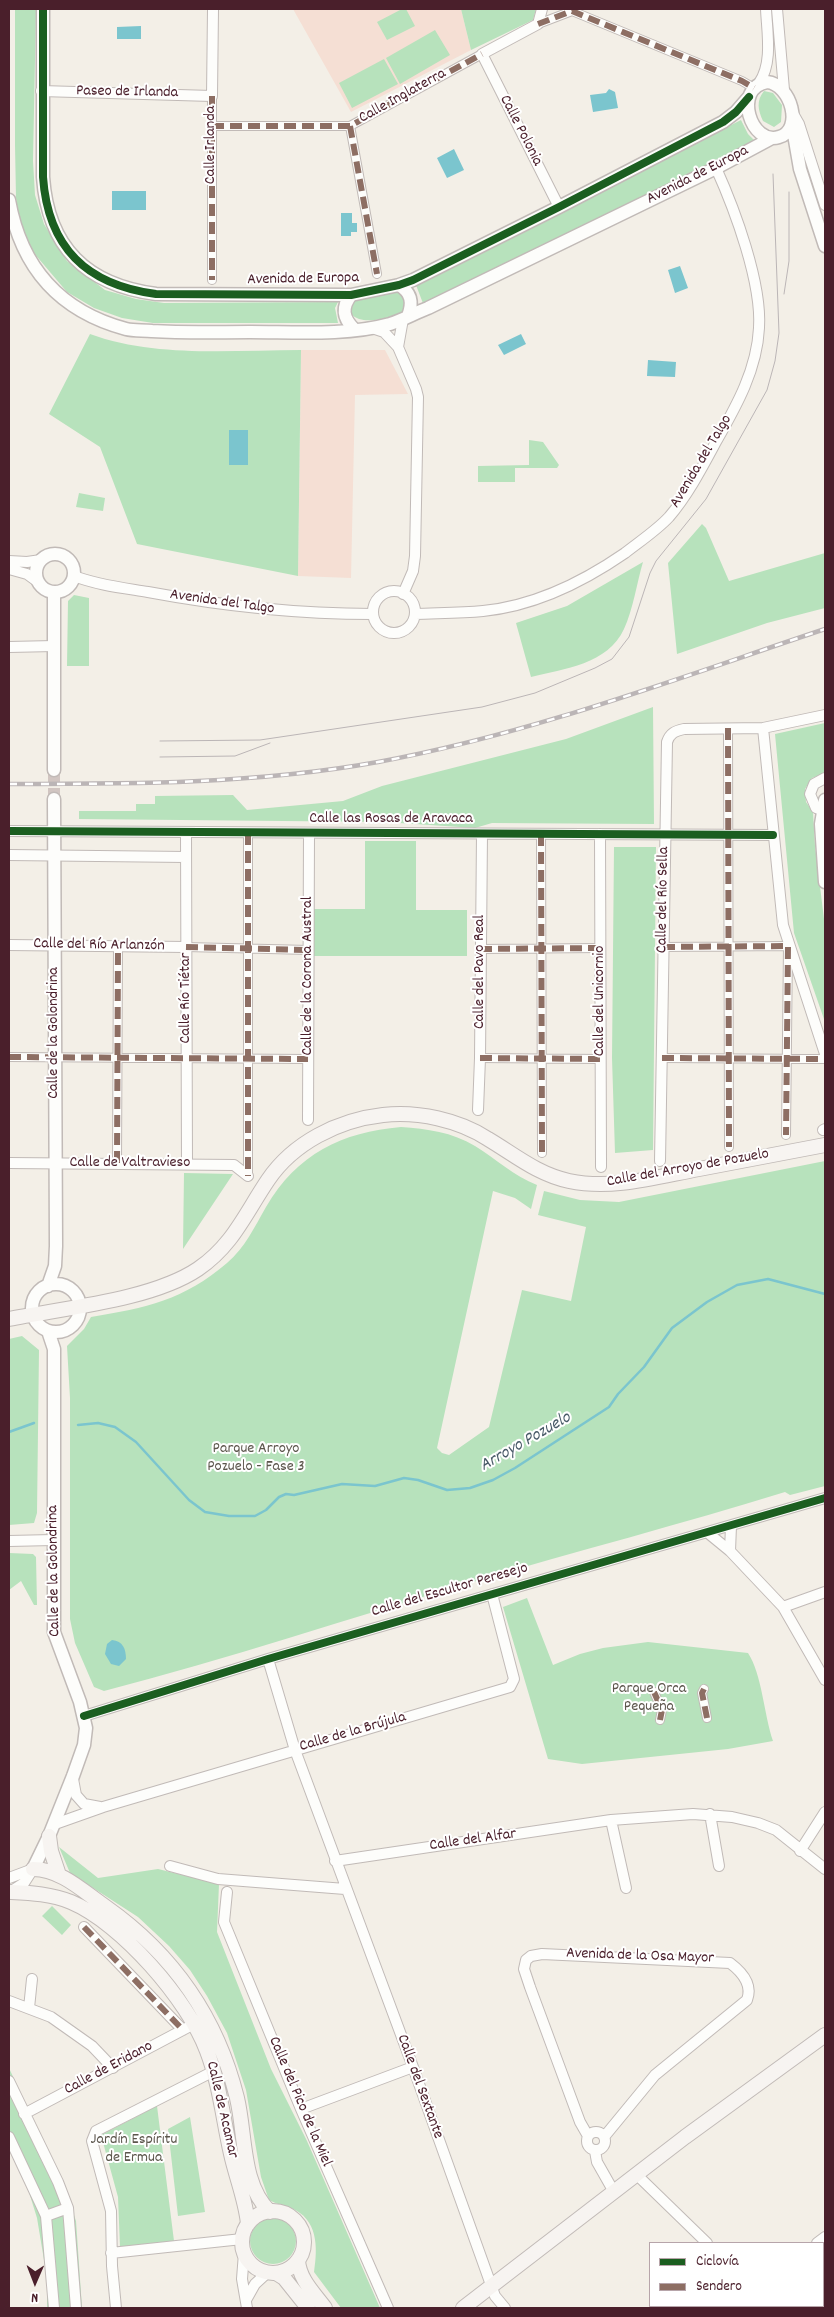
<!DOCTYPE html>
<html>
<head>
<meta charset="utf-8">
<style>
	body { margin:0 }
	#map { position:relative; width:834px; height:2317px; overflow:hidden; background:#f3efe7; font-family:Dekko,sans-serif }
	canvas { display:block }
	.frame { position:absolute; inset:0; border:10px solid #4a1f2b; pointer-events:none }
	.legend { position:absolute; left:649px; top:2242px; width:175px; height:65px; box-sizing:border-box; background:#fff; border:1px solid #b7a5aa; margin:0; padding:6px 9px; list-style:none; font-size:15px; color:#4a1f2b }
	.legend li { display:flex; align-items:center; gap:10px; height:25px }
	.legend b { width:25px; border:1px solid #b7a5aa }
	.north { position:absolute; left:10px; top:2257px; width:50px; height:50px; -webkit-text-stroke:4px #fff; paint-order:stroke; rotate:181deg; font-size:14px; font-weight:700; line-height:20px; text-align:center; color:#4a1f2b }
	.north::after { content:''; display:block; margin:auto; width:18px; height:22px; background:#4a1f2b; clip-path:polygon(50% 0,100% 100%,50% 72%,0 100%) }
</style>
</head>
<body>
<div id="map">
<canvas width="834" height="2317"></canvas>
<div class="frame"></div>
<ul class="legend">
<li><b style="height:6px;background:#1b5e20"></b>Ciclovía</li>
<li><b style="height:6px;background:#8d6e63"></b>Sendero</li>
</ul>
<div class="north">N</div>
</div>
<script>
const ctx = document.querySelector('canvas').getContext('2d');
ctx.lineJoin = 'round';
function paint(path, color) { ctx.fillStyle = color; ctx.fill(path, 'evenodd'); }
function trace(path, color, width, dash) { ctx.strokeStyle = color; ctx.lineWidth = width; ctx.lineCap = dash ? 'butt' : 'round'; ctx.setLineDash(dash || []); ctx.stroke(path); }
function label(font, color, halo, rows, align = 'center') {
  ctx.font = font + ' Dekko,sans-serif'; ctx.lineWidth = 4; ctx.setLineDash([]); ctx.textBaseline = 'middle'; ctx.strokeStyle = halo; ctx.fillStyle = color; for (const [text, x, y, turn = 0] of rows) {
    ctx.save(); ctx.translate(x, y); ctx.rotate((+turn || 0) * Math.PI / 180); ctx.textAlign = isNaN(turn) ? turn : align; if (halo) ctx.strokeText(text, 0, 0); ctx.fillText(text, 0, 0); ctx.restore();
  }
}
paint(new Path2D(`
	M293,9h168l10,41 -120,62z
	M301,350h84l23,44 -53,1 -4,183 -53,-2z`), '#f5dfd4');
paint(new Path2D(`
	M15,9h21l-3,152 2,34 9,29 23,37 38,29 31,9 28,4 174,-1 -3,6 3,15h-185l-31,-5 -28,-10 -27,-16 -34,-40 -14,-33 -3,-21 -1,-53z
	M402,9h4l9,17 -28,14 -10,-18z
	M461,9h75l-3,11 -62,30z
	M435,30l15,25 -50,29 -14,-26z
	M384,59l14,25 -46,24 -13,-25z
	M764,91l9,2 9,12 -1,17 -7,5 -11,-6c-5,-11 -7,-20 1,-30z
	M741,120l7,14 7,7 -331,165 -8,-21z
	M396,290l8,4 1,17 -5,3c-15,4 -37,12 -49,0l2,-12 4,-3z
	M90,334c66,24 142,16 211,16l-3,226 -161,-32 -37,-97 -51,-33z
	M529,440l14,2 16,23 -2,3h-42v14h-37v-16l51,-1z
	M79,493l26,5 -2,13 -27,-4z
	M702,524l4,4 23,53 96,-28v55l-58,15 -90,31 -9,-91z
	M643,562c-6,20 -10,48 -19,67 -16,35 -60,40 -93,48l-15,-54 51,-17z
	M74,595l15,3v68h-22l1,-65z
	M653,707l1,117 -162,-1 -17,5 -90,-6 -306,-3v-8h57v-7h19v-8l78,-1 14,15 96,-9 39,-15 184,-47z
	M825,723v50l-13,5 -7,11 1,13 7,10 2,34 10,81v95l-31,-89 -19,-199z
	M365,841h51v69h51v46h-156v-47h54z
	M614,847h42l-3,303 -38,3 -3,-95z
	M401,1127c26,2 51,5 74,19 21,13 39,30 62,39l-6,24 -16,-11 -22,-7 -56,257 5,5 7,2 40,-28 33,-137 49,11 15,-74 -48,-12 6,-24 36,9 39,2 206,-41v325l-35,9 -5,-3c-103,32 -208,59 -312,90 -123,36 -245,77 -369,109l-10,-4 -19,-44 -5,-24v-221l-3,-52 17,-17 7,-12c55,-9 93,-17 136,-54 18,-15 28,-37 39,-56 31,-53 76,-75 135,-80z
	M184,1173l49,1 -50,75z
	M22,1336l17,14 -2,163 -3,10 -25,2v-186z
	M9,1553l24,1 3,3 1,48h-3l-13,-24 -12,9z
	M527,1598l26,67 27,-11 23,-6 45,-6 100,11c14,21 16,62 25,88l-45,8 -146,15 -34,-5 -45,-152z
	M59,1847l39,31 60,-9 61,15 -2,48 54,137 36,72 73,167h-39l-27,-36c4,-25 4,-53 -23,-64 -8,-3 -15,-4 -22,-8l-8,-23 -15,-87 -19,-57 -20,-37 -17,-26 -21,-24 -31,-29 -68,-44z
	M52,1906l19,19 -9,10 -20,-19z
	M9,2068l55,118 12,35 6,87h-35v-30l-10,-60 -9,-29 -19,-40z
	M157,2106l17,135 -54,6 -2,-50 -17,-62z
	M190,2117l15,95 -27,4 -10,-87z
	M250 2241a23 23 0 1 1 46 0a23 23 0 1 1-46 0Z`), '#b7e2bc');
paint(new Path2D(`
	M141,26v13h-24v-12z
	M609,89l6,3 3,16 -25,4 -3,-17 16,-2z
	M454,149l10,21 -17,8 -10,-20z
	M112,191h34v19h-34z
	M341,213h11v10h5v9h-6v4h-10z
	M680,266l8,22 -13,5 -7,-23z
	M521,334l5,10 -22,11 -6,-10z
	M648,360l28,2 -1,15 -28,-1z
	M229,430h19v35h-19z
	M112,1640c11,1 14,9 14,19l-7,7 -8,-2 -6,-10 2,-10z`), '#7bc5ce');
trace(new Path2D(`
	M78,1425l20,-2 17,4 21,15 53,58 16,12 24,4h26l11,-6 13,-13 7,-3 8,1 48,-11 33,2 29,-8 14,2 29,10 23,-2 23,-8 22,-12 94,-61 9,-13 26,-27 28,-39 35,-26 30,-17 31,-6 57,15
	M9,1432l25,-9`), '#7bc5ce', 2.5);
trace(new Path2D(`
	M54,770v29`), '#d1c5c1', 12, [12, 6]);
const pedestrian = new Path2D(`
	M538,24l34,-13 170,70 12,7
	M212,96v184
	M212,126h138l132,-72
	M350,126l27,148
	M728,728l1,419
	M248,833v343
	M541,834l1,319
	M186,947l123,3
	M663,947l125,-1 -2,189
	M480,949l121,-1
	M9,1057l299,2
	M480,1058l121,1
	M662,1058l163,1
	M117,1163l1,-217
	M704,1689l-2,4 5,25
	M654,1692l8,18 -2,10`);
const minor = new Path2D(`
	M542,9l-4,15 -56,30 77,153
	M777,9l7,81
	M759,83c14,-20 8,-51 7,-74
	M41,91l171,5 1,-87
	M791,110l8,14 26,81
	M372,328l12,4 14,15 18,42 2,8 -3,159 -2,15 -10,23
	M398,347l5,-28
	M9,561l18,1 14,-2
	M9,569l18,5 11,8
	M74,576c23,9 50,12 74,16 75,14 149,22 225,22
	M373 612a21 21 0 1 1 42 0a21 21 0 1 1-42 0Z
	M415,614c22,-1 45,-1 68,-3 51,-5 100,-29 142,-58 14,-11 32,-23 44,-36 19,-22 34,-51 48,-77 20,-35 40,-71 42,-112 3,-45 -24,-118 -43,-160
	M9,647l45,-1
	M763,728l20,197 42,129
	M825,778l-11,6 -4,10 6,14 9,3
	M9,831l764,4
	M186,833l1,331
	M600,834l1,333
	M9,855l177,2
	M9,945l177,2
	M478,1110l2,-52 2,-224
	M308,1120l1,-287
	M823,1130l2,-1
	M660,1161l7,-419c3,-9 8,-11 17,-13l79,-1 62,-13
	M9,1163l225,2 14,11
	M708,1533l22,18 53,56 42,73
	M9,1541l44,-1
	M730,1551l1,-25
	M783,1607l42,-15
	M268,1659l27,91 118,317 82,229 10,12
	M84,1716l184,-57 557,-161
	M73,1779l3,16 8,9 16,3
	M710,1814l9,52
	M611,1820l15,68
	M55,1824l48,-17 407,-120 4,-8 -22,-85
	M800,1851l25,-39
	M335,1861l276,-41 82,-6 39,3 26,6 18,7 49,39
	M170,1866l48,13 127,10
	M9,1878l24,-9
	M10,1892l14,-9 9,-14
	M227,1892l-3,30 77,187 87,199
	M84,1927l99,103
	M9,2001l42,16 41,29 21,22
	M29,2008l3,-29
	M9,2081l49,101 10,26 8,100
	M301,2109l112,-42
	M24,2114l170,-90
	M587 2141a9 9 0 1 1 18 0a9 9 0 1 1-18 0Z
	M588,2136l-8,-14 -50,-135 -6,-18 2,-9 5,-4 11,-2 188,9c12,9 23,21 17,37l-92,75 -51,62
	M9,2137l37,79 8,92
	M595,2151l2,11 17,30
	M637,2175l70,68
	M46,2216l22,-8
	M817,2243l8,-6
	M111,2253l131,-14
	M244,2253l-2,26 5,29
	M246,2300l9,-16 13,-12
	M771,2306l3,2
	M116,2308l-4,-42 -1,-55 -19,-70 4,-10 118,-60
	M734,2308l3,-2`);
const tertiary = new Path2D(`
	M43,9v168c5,71 44,108 113,117l195,1 48,-10 14,-5 146,-73 164,-85 13,-10 13,-15
	M767,82c24,2 37,48 12,55 -28,9 -47,-49 -12,-55z
	M792,123l8,46 25,77
	M9,200c12,67 50,111 117,129 8,2 17,1 26,2 33,2 65,1 98,1 45,0 96,4 140,-8 13,-4 25,-11 38,-16l288,-140 56,-30
	M399,285c13,8 14,18 9,31
	M351,295c-10,13 -8,23 3,34
	M36 573a19 19 0 1 1 38 0a19 19 0 1 1-38 0Z
	M54,592v178
	M825,800l-4,24 4,58
	M32 1308a24 24 0 1 1 48 0a24 24 0 1 1-48 0Z
	M48,1286l7,-20 1,-20 -2,-447
	M33,1869l16,-33 24,-60 11,-31 2,-17 -6,-26 -26,-70v-283l-6,-18`);
const secondary = new Path2D(`
	M9,1319c55,-11 143,-19 189,-50 35,-24 47,-55 70,-89 25,-37 70,-60 115,-65 35,-4 76,5 105,24 27,16 49,35 81,42 44,9 87,-4 130,-12 42,-8 84,-16 126,-24
	M49,1836l2,15 8,24
	M33,1869c28,0 51,23 73,38 68,48 111,110 131,191 9,38 4,86 33,114
	M11,1892c21,1 40,2 60,10 50,21 117,98 136,149 13,34 16,68 24,103 5,23 15,47 17,70
	M242 2242a31 31 0 1 1 62 0a31 31 0 1 1-62 0Z
	M298,2260c1,19 16,33 27,48
	M276,2273l8,5 24,30
	M463,2308l222,-171 140,-102`);
trace(pedestrian, '#c1bab7', 10);
trace(minor, '#c1bab7', 12);
trace(tertiary, '#c1bab7', 15);
trace(secondary, '#c1bab7', 16);
trace(pedestrian, '#fdfdfb', 8);
trace(minor, '#fdfdfb', 10);
trace(tertiary, '#fdfdfb', 12);
trace(secondary, '#f7f4f1', 14);
trace(new Path2D(`
	M784,294l5,-33v-69
	M160,741l100,-1 222,-33 53,-14 60,-25 17,-9 17,-22 21,-64 6,-12 50,-62 61,-109 8,-29 4,-28 -6,-159
	M160,757l75,-1 35,-13`), '#bbb5b6', 1);
const rail = new Path2D(`
	M9,784c123,0 247,0 369,-22 153,-28 300,-84 447,-133`);
trace(rail, '#bbb5b6', 4.5);
trace(rail, '#fff', 2.5, [8]);
trace(new Path2D(`
	M538,24l34,-13 170,70 12,7
	M212,96v184
	M212,126h138l132,-72
	M350,126l27,148
	M728,728l1,419
	M248,833v343
	M541,834l1,319
	M186,947l123,3
	M663,947l125,-1 -2,189
	M480,949l121,-1
	M9,1057l299,2
	M480,1058l121,1
	M662,1058l163,1
	M117,1163l1,-217
	M704,1689l-2,4 5,25
	M654,1692l8,18 -2,10
	M84,1927l99,103`), '#8d6e63', 6, [12, 6]);
trace(new Path2D(`
	M43,9v168c5,71 44,108 113,117l195,1 48,-10 14,-5 146,-73 164,-85 13,-10 13,-15
	M9,831l764,4
	M84,1716l184,-57 557,-161`), '#1b5e20', 8);
label('16px', '#4a1f2b', '#fff', [
	["Paseo de Irlanda",127,93,1],
	["Calle Inglaterra",403,97,-29],
	["Calle Polonia",520,131,63],
	["Calle Irlanda",212,145,-90],
	["Avenida de Europa",698,176,-27],
	["Avenida de Europa",303,280,-1],
	["Avenida del Talgo",702,462,-59],
	["Avenida del Talgo",222,603,8],
	["Calle las Rosas de Aravaca",391,820],
	["Calle del Río Sella",664,900,-89],
	["Calle del Río Arlanzón",99,946,1],
	["Calle del Pavo Real",481,972,-90],
	["Calle de la Corona Austral",309,976,-90],
	["Calle Río Tiétar",187,998,-90],
	["Calle del Unicornio",601,1001,-90],
	["Calle de la Golondrina",55,1033,-90],
	["Calle de Valtravieso",130,1164],
	["Calle del Arroyo de Pozuelo",688,1169,-10],
	["Calle de la Golondrina",55,1571,-91],
	["Calle del Escultor Peresejo",450,1591,-16],
	["Calle de la Brújula",353,1733,-16],
	["Calle del Alfar",473,1841,-8],
	["Avenida de la Osa Mayor",640,1957,2],
	["Calle de Eridano",109,2069,-28],
	["Calle del Sextante",419,2087,70],
	["Calle del Pico de la Miel",299,2102,67],
	["Calle de Acamar",221,2110,77]
]);
label('16px', '#5c564c', '#fff', [
	["Parque Arroyo",256,1450],
	["Pozuelo - Fase 3",256,1468],
	["Parque Orca",649,1690],
	["Pequeña",649,1708],
	["Jardín Espíritu",134,2141],
	["de Ermua",134,2159]
]);
label('italic 18px', '#495a68', '#fff', [
	["Arroyo Pozuelo",526,1443,-30]
]);
</script>
</body>
</html>
